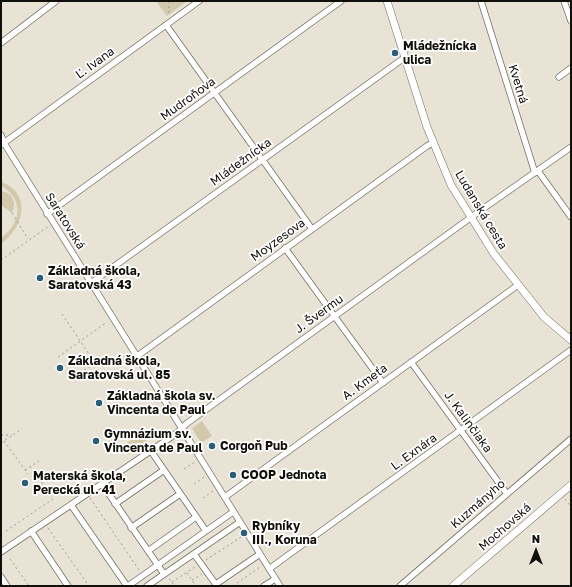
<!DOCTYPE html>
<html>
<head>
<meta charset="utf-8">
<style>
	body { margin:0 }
	#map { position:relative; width:572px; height:587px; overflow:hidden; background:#e8e3d5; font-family:"Golos Text",sans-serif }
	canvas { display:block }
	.frame { position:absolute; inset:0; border:2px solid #110f0a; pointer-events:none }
	.north { position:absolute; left:516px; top:531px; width:40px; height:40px; -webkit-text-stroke:3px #fff; paint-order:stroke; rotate:0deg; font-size:11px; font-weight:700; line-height:16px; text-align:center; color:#110f0a }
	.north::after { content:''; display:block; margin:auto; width:14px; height:18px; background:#110f0a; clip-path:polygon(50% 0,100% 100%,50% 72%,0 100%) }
</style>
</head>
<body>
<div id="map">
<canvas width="572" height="587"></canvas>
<div class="frame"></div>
<div class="north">N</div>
</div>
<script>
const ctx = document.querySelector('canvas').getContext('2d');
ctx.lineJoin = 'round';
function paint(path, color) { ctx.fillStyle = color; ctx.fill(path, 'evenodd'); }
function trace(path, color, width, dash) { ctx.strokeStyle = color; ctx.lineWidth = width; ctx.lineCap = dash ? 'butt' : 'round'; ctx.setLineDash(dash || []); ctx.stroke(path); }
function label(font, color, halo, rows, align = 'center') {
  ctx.font = font + ' "Golos Text",sans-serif'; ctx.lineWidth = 3.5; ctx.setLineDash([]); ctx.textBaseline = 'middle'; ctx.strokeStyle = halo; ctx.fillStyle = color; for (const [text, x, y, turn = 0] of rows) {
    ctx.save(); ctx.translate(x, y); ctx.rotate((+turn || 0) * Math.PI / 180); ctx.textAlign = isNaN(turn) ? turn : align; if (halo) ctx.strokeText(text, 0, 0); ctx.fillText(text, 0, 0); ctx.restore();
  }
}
paint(new Path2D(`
	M156,1h31l-20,15z
	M1,182c32,11 22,47 0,62v-6c20,-14 24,-39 0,-52z
	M1,191c12,2 16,11 11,22l-11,-8z
	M202,421l10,15 -11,7 -9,-15z
	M141,433l6,9 -18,12 -6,-8z`), '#d2c8ac');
const minor = new Path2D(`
	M481,1l54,172
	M564,1l7,20
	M166,25l146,204
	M1,43l55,-42
	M559,77l12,-9
	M1,135l3,8 276,443
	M1,145l198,-144
	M538,171l33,46
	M47,214l294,-213
	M285,248l98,135
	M91,283l313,-225
	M136,357l291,-211 6,-3
	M411,362l96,132
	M151,451l55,80
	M102,484l62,90
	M225,497l293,-212
	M115,504l49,-34
	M71,505l56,81
	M131,528l49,-34
	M31,531l37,55
	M148,551l48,-34
	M1,552l176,-119 9,-9 291,-211 94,-66
	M194,554l23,32
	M269,569l302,-219
	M1,577l6,9
	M216,584l44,-30
	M128,586l105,-74
	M147,586l93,-64
	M264,586l11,-7
	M400,586l171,-147`);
const tertiary = new Path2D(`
	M387,1l40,126 24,58 43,69 50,63 27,23
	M453,586l118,-101`);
trace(minor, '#736e62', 7);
trace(tertiary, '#736e62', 8);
trace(new Path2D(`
	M169,1v13
	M12,213l16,26
	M1,260l48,-34
	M62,314l33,49 -24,16
	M58,357l49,-35
	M1,435h11
	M4,441l24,33
	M1,443l18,-12
	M184,469l11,-7
	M25,470l14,-9
	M194,484l10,-7
	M90,498l49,72
	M203,498l10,-7
	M565,499l6,8
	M48,528l41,58
	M6,531l47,-32 -22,-32
	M10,559l19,27
	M206,560l35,-23
	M187,573l9,13
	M169,579l6,7
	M192,580l10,-6
	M172,582l23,-15
	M233,586l27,-19`), '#9e9a8f', 1, [2, 3]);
trace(minor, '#fff', 5.5);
trace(tertiary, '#fff', 7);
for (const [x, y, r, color] of [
	[395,53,4,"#2a5d7a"],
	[40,278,4,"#2a5d7a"],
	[60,368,4,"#2a5d7a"],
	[99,403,4,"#2a5d7a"],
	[96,441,4,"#2a5d7a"],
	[212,446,4,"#2a5d7a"],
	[233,475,4,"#2a5d7a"],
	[25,483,4,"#2a5d7a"],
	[244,533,4,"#2a5d7a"]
]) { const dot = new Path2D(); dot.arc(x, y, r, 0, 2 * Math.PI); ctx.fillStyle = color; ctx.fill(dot); trace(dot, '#fff', 1.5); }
label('bold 12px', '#110f0a', '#fff', [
	["Mládežnícka",403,46],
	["ulica",403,60],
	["Základná škola,",48,271],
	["Saratovská 43",48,285],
	["Základná škola,",68,361],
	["Saratovská ul. 85",68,375],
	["Základná škola sv.",107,396],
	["Vincenta de Paul",107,410],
	["Gymnázium sv.",104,434],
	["Vincenta de Paul",104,448],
	["Corgoň Pub",220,446],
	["COOP Jednota",241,475],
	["Materská škola,",33,476],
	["Perecká ul. 41",33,490],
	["Rybníky",252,526],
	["III., Koruna",252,540]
], 'left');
label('12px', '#110f0a', '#fff', [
	["Ľ. Ivana",95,63,-36],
	["Kvetná",518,84,73],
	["Mudroňova",188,99,-36],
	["Mládežnícka",241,162,-36],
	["Ludanská cesta",481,210,59],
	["Saratovská",65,221,58],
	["Moyzesova",278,240,-36],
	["J. Švermu",319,314,-36],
	["A. Kmeťa",365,382,-36],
	["J. Kalinčiaka",468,422,54],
	["L. Exnára",414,452,-36],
	["Kuzmányho",478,504,-41],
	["Mochovská",505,527,-41]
]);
</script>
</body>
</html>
